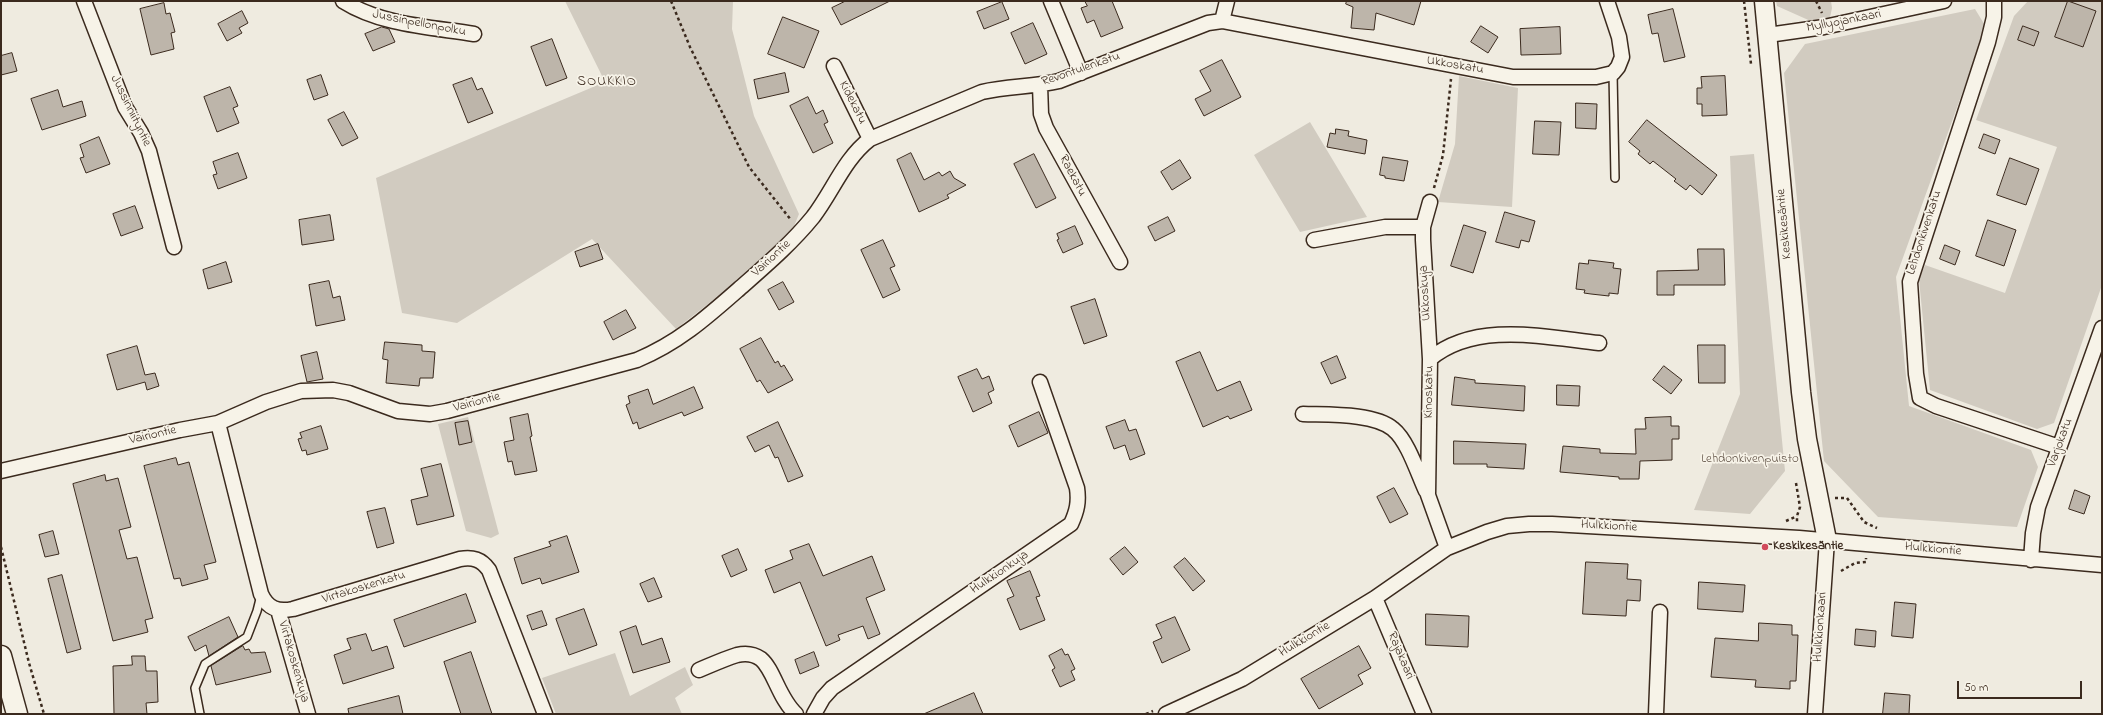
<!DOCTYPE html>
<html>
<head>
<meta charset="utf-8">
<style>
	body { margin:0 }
	#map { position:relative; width:2103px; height:715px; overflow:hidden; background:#efebe0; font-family:"Indie Flower",sans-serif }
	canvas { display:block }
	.frame { position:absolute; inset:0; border:2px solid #3b2a1e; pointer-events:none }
	.scale { position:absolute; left:1957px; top:681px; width:125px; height:18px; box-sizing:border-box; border:2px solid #3b2a1e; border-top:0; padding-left:5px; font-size:12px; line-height:14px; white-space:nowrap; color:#3b2a1e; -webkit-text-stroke:3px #f7f3e8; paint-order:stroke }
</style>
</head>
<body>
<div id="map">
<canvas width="2103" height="715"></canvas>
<div class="frame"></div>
<div class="scale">50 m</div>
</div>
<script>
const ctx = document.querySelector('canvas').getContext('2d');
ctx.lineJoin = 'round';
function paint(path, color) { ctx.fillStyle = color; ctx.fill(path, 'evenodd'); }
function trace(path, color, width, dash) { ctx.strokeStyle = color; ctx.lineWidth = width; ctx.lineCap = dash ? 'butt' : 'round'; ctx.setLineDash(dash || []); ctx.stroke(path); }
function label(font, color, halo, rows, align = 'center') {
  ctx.font = font + ' "Indie Flower",sans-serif'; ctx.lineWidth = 3.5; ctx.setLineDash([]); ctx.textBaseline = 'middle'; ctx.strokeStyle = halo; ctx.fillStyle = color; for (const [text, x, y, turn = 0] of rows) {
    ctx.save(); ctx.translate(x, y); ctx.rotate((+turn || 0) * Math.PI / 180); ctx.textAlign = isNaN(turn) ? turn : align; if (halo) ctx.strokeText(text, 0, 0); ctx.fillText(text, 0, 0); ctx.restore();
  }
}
paint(new Path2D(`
	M565,1h168l-1,28 22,87 45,98 -7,17 -34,34 -82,64 -84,-90 -135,84 -55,-10 -26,-135 229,-96z
	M1776,1h55l1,7 -4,19h-4l-47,-21z
	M2028,1h74v284l-48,138 -17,6 -107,-39 -11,-110 6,-15 80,28 52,-146 -81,-27 38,-104z
	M1975,9l11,18 -90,250 13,129 122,44 7,17 -21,60 -139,-10 -54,-56 -40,-388 21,-29z
	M1459,76l59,12 -6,119 -74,-5 17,-58z
	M1310,122l57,95 -67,15 -46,-77z
	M1754,154l31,317 -35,43 -56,-4 46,-116 -10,-238z
	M468,417l31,117 -8,4 -25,-7 -28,-107z
	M615,653l15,43 55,-29 8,18 -18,13 7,16h-126l-14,-36z`), '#d1cbc0');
const building = new Path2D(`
	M846,1h44l-49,24 -9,-17z
	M1085,1h27l11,27 -22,9 -7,-17 -7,3 -6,-15 6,-2z
	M1347,1h74l-7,24 -38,-12 -2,17 -23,-2 2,-21 -7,-3z
	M2068,1l28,10 -13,36 -28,-10z
	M1002,2l7,17 -25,10 -7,-17z
	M164,3l2,11 4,-1 5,19 -4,1 3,16 -23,6 -11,-46z
	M1673,9l12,48 -21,5 -6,-29 -6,1 -4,-19z
	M242,11l6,12 -9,5 3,5 -15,8 -9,-17z
	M783,17l36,14 -15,37 -36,-14z
	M1033,23l14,31 -22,10 -14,-31z
	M1481,26l17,11 -10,16 -17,-11z
	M2023,26l16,6 -5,14 -16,-6z
	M382,27l7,2 6,13 -22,9 -8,-17z
	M1560,27l1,27 -40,1 -1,-26z
	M552,39l15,39 -21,8 -15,-39z
	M12,53l5,18 -16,4v-19z
	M1222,60l19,37 -37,19 -9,-17 16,-8 -11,-20z
	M785,73l4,19 -31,7 -4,-19z
	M321,75l7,20 -14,5 -7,-20z
	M1725,76l2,39 -25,1v-12h-5v-16h5l-1,-11z
	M472,78l5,12 5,-2 11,25 -25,10 -15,-38z
	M230,87l8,19 -5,2 6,15 -22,9 -13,-35z
	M58,90l5,17 19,-6 4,15 -44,14 -11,-31z
	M808,97l8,17 7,-4 5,12 -4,2 9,19 -20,10 -23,-47z
	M1576,103l21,1 -1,25 -20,-1z
	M344,112l14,26 -16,8 -14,-26z
	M1647,120l70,55 -15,20 -12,-10 -4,5 -12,-9 2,-2 -23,-18 -3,3 -12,-10 2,-3 -11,-9z
	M1535,121l26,1 -2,33 -26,-1z
	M1336,129l13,2 -1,5 19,4 -2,14 -38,-7 3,-14 5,1z
	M1984,134l16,6 -5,14 -16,-6z
	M99,137l11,27 -24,9 -6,-15 4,-1 -4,-12z
	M238,153l9,25 -29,11 -5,-14 4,-1 -4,-12z
	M911,153l13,27 15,-8 3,4 8,-5 4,7 12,7 -19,10 2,3 -30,14 -22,-52z
	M1034,154l22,44 -20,10 -22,-44z
	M1383,157l25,4 -4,20 -19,-3v-2l-5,-1z
	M2010,158l29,11 -13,36 -29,-10z
	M1180,160l11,18 -19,12 -11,-18z
	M135,206l8,22 -22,8 -8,-22z
	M1505,212l30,9 -6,21 -8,-2 -2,8 -23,-6z
	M330,215l4,25 -32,5 -3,-25z
	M1168,217l7,14 -20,10 -7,-14z
	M1988,220l28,10 -12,36 -28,-10z
	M1464,225l22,7 -13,41 -22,-7z
	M1075,226l8,18 -20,9 -6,-13 2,-1 -2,-5z
	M883,240l12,26 -5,2 10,22 -17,8 -22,-48z
	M598,244l5,15 -23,8 -5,-15z
	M1945,245l15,6 -5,14 -15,-6z
	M1698,249h26l1,36h-51v10h-17v-24l41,-1z
	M1589,260l25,3 -1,5 8,1 -3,25 -9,-1v3l-18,-2 -7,-1 1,-3 -9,-1 3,-26 9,1z
	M226,262l6,20 -24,7 -5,-19z
	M329,281l4,17 7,-2 5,24 -29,6 -7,-41z
	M783,282l11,20 -15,8 -11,-20z
	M1095,299l12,37 -23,8 -13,-37z
	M626,310l10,18 -23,12 -9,-18z
	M761,338l14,25 3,-2 3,6 3,-2 9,15 -25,13 -8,-13 -3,2 -17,-33z
	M385,342l37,3v6l13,1 -2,26h-13l-1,8 -33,-3 2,-23 -5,-1z
	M1698,345h27v38h-26z
	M137,346l8,29 10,-2 4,13 -12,4 -2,-8 -28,8 -10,-35z
	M317,352l6,27 -16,3 -6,-26z
	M1200,352l17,39 23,-10 12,29 -22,9 -2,-3 -25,11 -27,-65z
	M1337,356l9,22 -15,6 -10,-21z
	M1664,366l18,14 -11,14 -18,-14z
	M977,369l5,10 7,-3 5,14 -6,3 4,10 -19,9 -15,-35z
	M1455,377l20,3v3l50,3 -1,25 -72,-6z
	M1557,385l23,1 -1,20 -22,-1z
	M694,387l9,21 -19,8 -2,-4 -43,17 -2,-7 -4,2 -7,-19 4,-2 -2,-7 20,-7 5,15z
	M1039,412l9,21 -30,14 -9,-21z
	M528,414l4,22 -2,1 7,34 -22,4 -3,-14 -4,1 -4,-20 10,-2 -4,-22z
	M1671,417v9h8v13h-7v21l-32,1 -1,18h-20v-2l-59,-5 3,-26 37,3v4l36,1 -1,-25h11l-1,-11z
	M1125,420l4,11 7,-2 9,25 -15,6 -5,-15 -11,4 -8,-22z
	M468,421l4,21 -13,3 -4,-22z
	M778,422l25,54 -15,6 -10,-25 -3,1 -6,-13 -14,7 -8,-15z
	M321,426l7,23 -21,6 -1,-5 -4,1 -4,-12 4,-1 -2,-5z
	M1454,441l72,3 -2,25 -37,-2v-3h-33z
	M176,458l2,7 11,-3 27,100 -12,3 4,14 -26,7 -2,-8 -6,1 -30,-113z
	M441,464l13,52 -37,9 -6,-25 17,-4 -7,-27z
	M105,475l1,6 12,-3 13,49 -12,3 8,29 10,-2 16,61 -8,2 3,12 -35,9 -40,-157z
	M1394,488l14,26 -18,9 -13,-26z
	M2075,490l15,6 -6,18 -15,-5z
	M385,508l9,35 -17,5 -10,-36z
	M53,531l6,23 -14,3 -6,-22z
	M567,536l12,36 -37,12 -2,-6 -18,6 -8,-26 37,-12 -2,-4z
	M809,544l14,32 49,-20 13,34 -19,8 14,36 -12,5 -5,-13 -25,9 2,5 -14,6 -26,-64 -26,11 -9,-23 28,-11 -3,-8z
	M1125,547l13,15 -15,13 -13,-16z
	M738,549l9,21 -16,7 -9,-21z
	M1185,558l20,23 -12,10 -19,-24z
	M1586,562l42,2 -1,15 14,1 -1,21 -13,-1 -1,16 -43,-2z
	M1030,571l10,25 -4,1 9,23 -25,10 -13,-31 7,-3 -7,-15z
	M62,575l19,74 -14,4 -19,-74z
	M654,578l8,19 -14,5 -8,-18z
	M1699,582l46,3 -2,27 -45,-3z
	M466,594l10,28 -72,25 -10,-27z
	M1895,602l21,2 -3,34 -21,-2z
	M584,609l13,36 -28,10 -13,-36z
	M542,611l5,14 -15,5 -5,-14z
	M1426,614l43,2 -1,31 -42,-2z
	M229,617l9,20 -29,19 -3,-11 -11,6 -7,-14z
	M1175,617l15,33 -28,13 -9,-21 9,-4 -6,-13z
	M1759,623l33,2v10h6l-2,46h-6v8l-35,-2 1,-7 -45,-3 4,-39 43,3z
	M636,626l6,19 20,-7 8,24 -37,11 -13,-41z
	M1856,629l20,2 -1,16 -20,-2z
	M366,634l6,17 15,-5 7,22 -51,16 -9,-29 17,-6 -4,-10z
	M243,646l2,4 4,-1 2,4 14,-1 6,20 -55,13 -5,-19z
	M1359,646l12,22 -13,7 5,9 -44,25 -18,-30z
	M1062,649l3,6 3,-1 7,15 -4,2 4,9 -15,7 -8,-17 3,-2 -6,-12z
	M471,652l21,62h-31l-17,-52z
	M814,652l5,14 -19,8 -5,-14z
	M132,656h13l1,15h11l1,31 -12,1 1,11h-33l-1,-48 19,-1z
	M974,693l9,21h-59z
	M1885,693l25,2 -1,19h-26z
	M399,696l4,18h-54l-1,-5z`);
paint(building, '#bdb5aa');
trace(building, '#3b2a1e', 1);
const service = new Path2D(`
	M1613,73l2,105
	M200,714l-5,-26 10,-24 42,-27 10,-26 4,-16`);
const minor = new Path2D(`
	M84,1l41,106 16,26 8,18 25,96
	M343,1c38,24 87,26 131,33
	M1051,1l30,72
	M1994,1v16l-6,25 -78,240 6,92 4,24 16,8 123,41
	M1222,21l5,-20
	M1768,35l56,-8 120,-26
	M834,66l36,73
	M1040,85l1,29 5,14 74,134
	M1314,240l71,-13h38
	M1430,359l-7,-119v-13l7,-25
	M1303,414c25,1 71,-1 90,15 15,12 25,45 33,62
	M218,423l43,171c7,15 17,18 32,15l167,-50c13,-2 21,0 29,11l56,144
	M1,471l179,-41 38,-7 48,-21 35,-11 32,-1 16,3 49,18 32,3 17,-3 190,-51c41,-17 69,-42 102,-71 26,-23 52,-45 74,-72 20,-26 31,-58 57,-78l112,-47c26,-6 52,-5 77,-11l149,-58 14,-2 291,56h83l17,-4 5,-6 4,-10 -3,-20 -12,-36
	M1447,548l-19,-53 2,-136c45,-38 114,-22 169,-16
	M2031,560l2,-27 5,-26 64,-179
	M1375,598l49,116
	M278,610l30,104
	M699,670c12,-5 25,-11 38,-15 8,-2 17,-1 24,4 13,11 18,40 35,55
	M814,714l9,-16 9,-10 239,-164c6,-13 8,-22 6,-36l-37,-106
	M1166,714l76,-35 133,-81 72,-50 40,-16 20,-6 22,-2h23l247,14 303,27
	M1656,714l4,-102
	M1815,714l12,-174`);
const tertiary = new Path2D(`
	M1764,1l37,391 6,47 20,101`);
const secondary = new Path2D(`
	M1,656l16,58`);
trace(service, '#3b2a1e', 10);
trace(minor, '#3b2a1e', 17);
trace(tertiary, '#3b2a1e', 21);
trace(secondary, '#3b2a1e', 23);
trace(new Path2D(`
	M671,1l19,46 59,120 42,53
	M1744,1l7,63
	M1816,1l6,12
	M1434,188l9,-33 8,-76
	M1796,483l4,24 -3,9v7
	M1835,498h12l17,24 13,6
	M1786,521l11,-5
	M1,547l28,116 15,51
	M1841,571l14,-8 11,-1v-4
	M1146,714l7,-3`), '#3b2a1e', 2.5, [3, 3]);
trace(service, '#f7f3e8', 7);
trace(minor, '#f7f3e8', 14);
trace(tertiary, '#f7f3e8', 18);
trace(secondary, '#f7f3e8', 20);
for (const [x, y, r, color] of [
	[1765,547,4,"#d1495b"]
]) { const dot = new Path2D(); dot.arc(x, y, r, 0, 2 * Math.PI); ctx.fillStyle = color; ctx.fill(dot); trace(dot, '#f7f3e8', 1.5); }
label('13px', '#3b2a1e', '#f7f3e8', [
	["Myllyojankaari",1844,22,-11],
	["Jussinpellonpolku",419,24,11],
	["Ukkoskatu",1455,66,10],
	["Revontulenkatu",1081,70,-19],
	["Kidekatu",852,103,63],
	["Jussinniityntie",130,111,64],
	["Raekatu",1072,176,62],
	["Keskikesäntie",1785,224,-95],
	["Lehdonkivenkatu",1925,233,-72],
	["Vairiontie",772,259,-43],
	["Ukkoskuja",1426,293,-93],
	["Kinoskatu",1430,392,-89],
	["Vairiontie",477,403,-15],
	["Vairiontie",153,436,-13],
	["Varjokatu",2061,443,-70],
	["Hulkkiontie",1609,527,3],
	["Hulkkiontie",1933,550,5],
	["Hulkkionkuja",1000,573,-34],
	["Virtakoskenkatu",364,588,-17],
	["Hulkkionkaari",1821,627,-86],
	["Hulkkiontie",1305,640,-31],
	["Rajakaari",1400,656,67],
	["Virtakoskenkuja",293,662,74]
]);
label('13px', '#605246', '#f7f3e8', [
	["Lehdonkivenpuisto",1750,460]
]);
label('bold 13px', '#3b2a1e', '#f7f3e8', [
	["Keskikesäntie",1773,547]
], 'left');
ctx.letterSpacing = '1px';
label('14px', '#3b2a1e', '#f7f3e8', [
	["SOUKKIO",607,83]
]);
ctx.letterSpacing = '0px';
</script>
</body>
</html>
